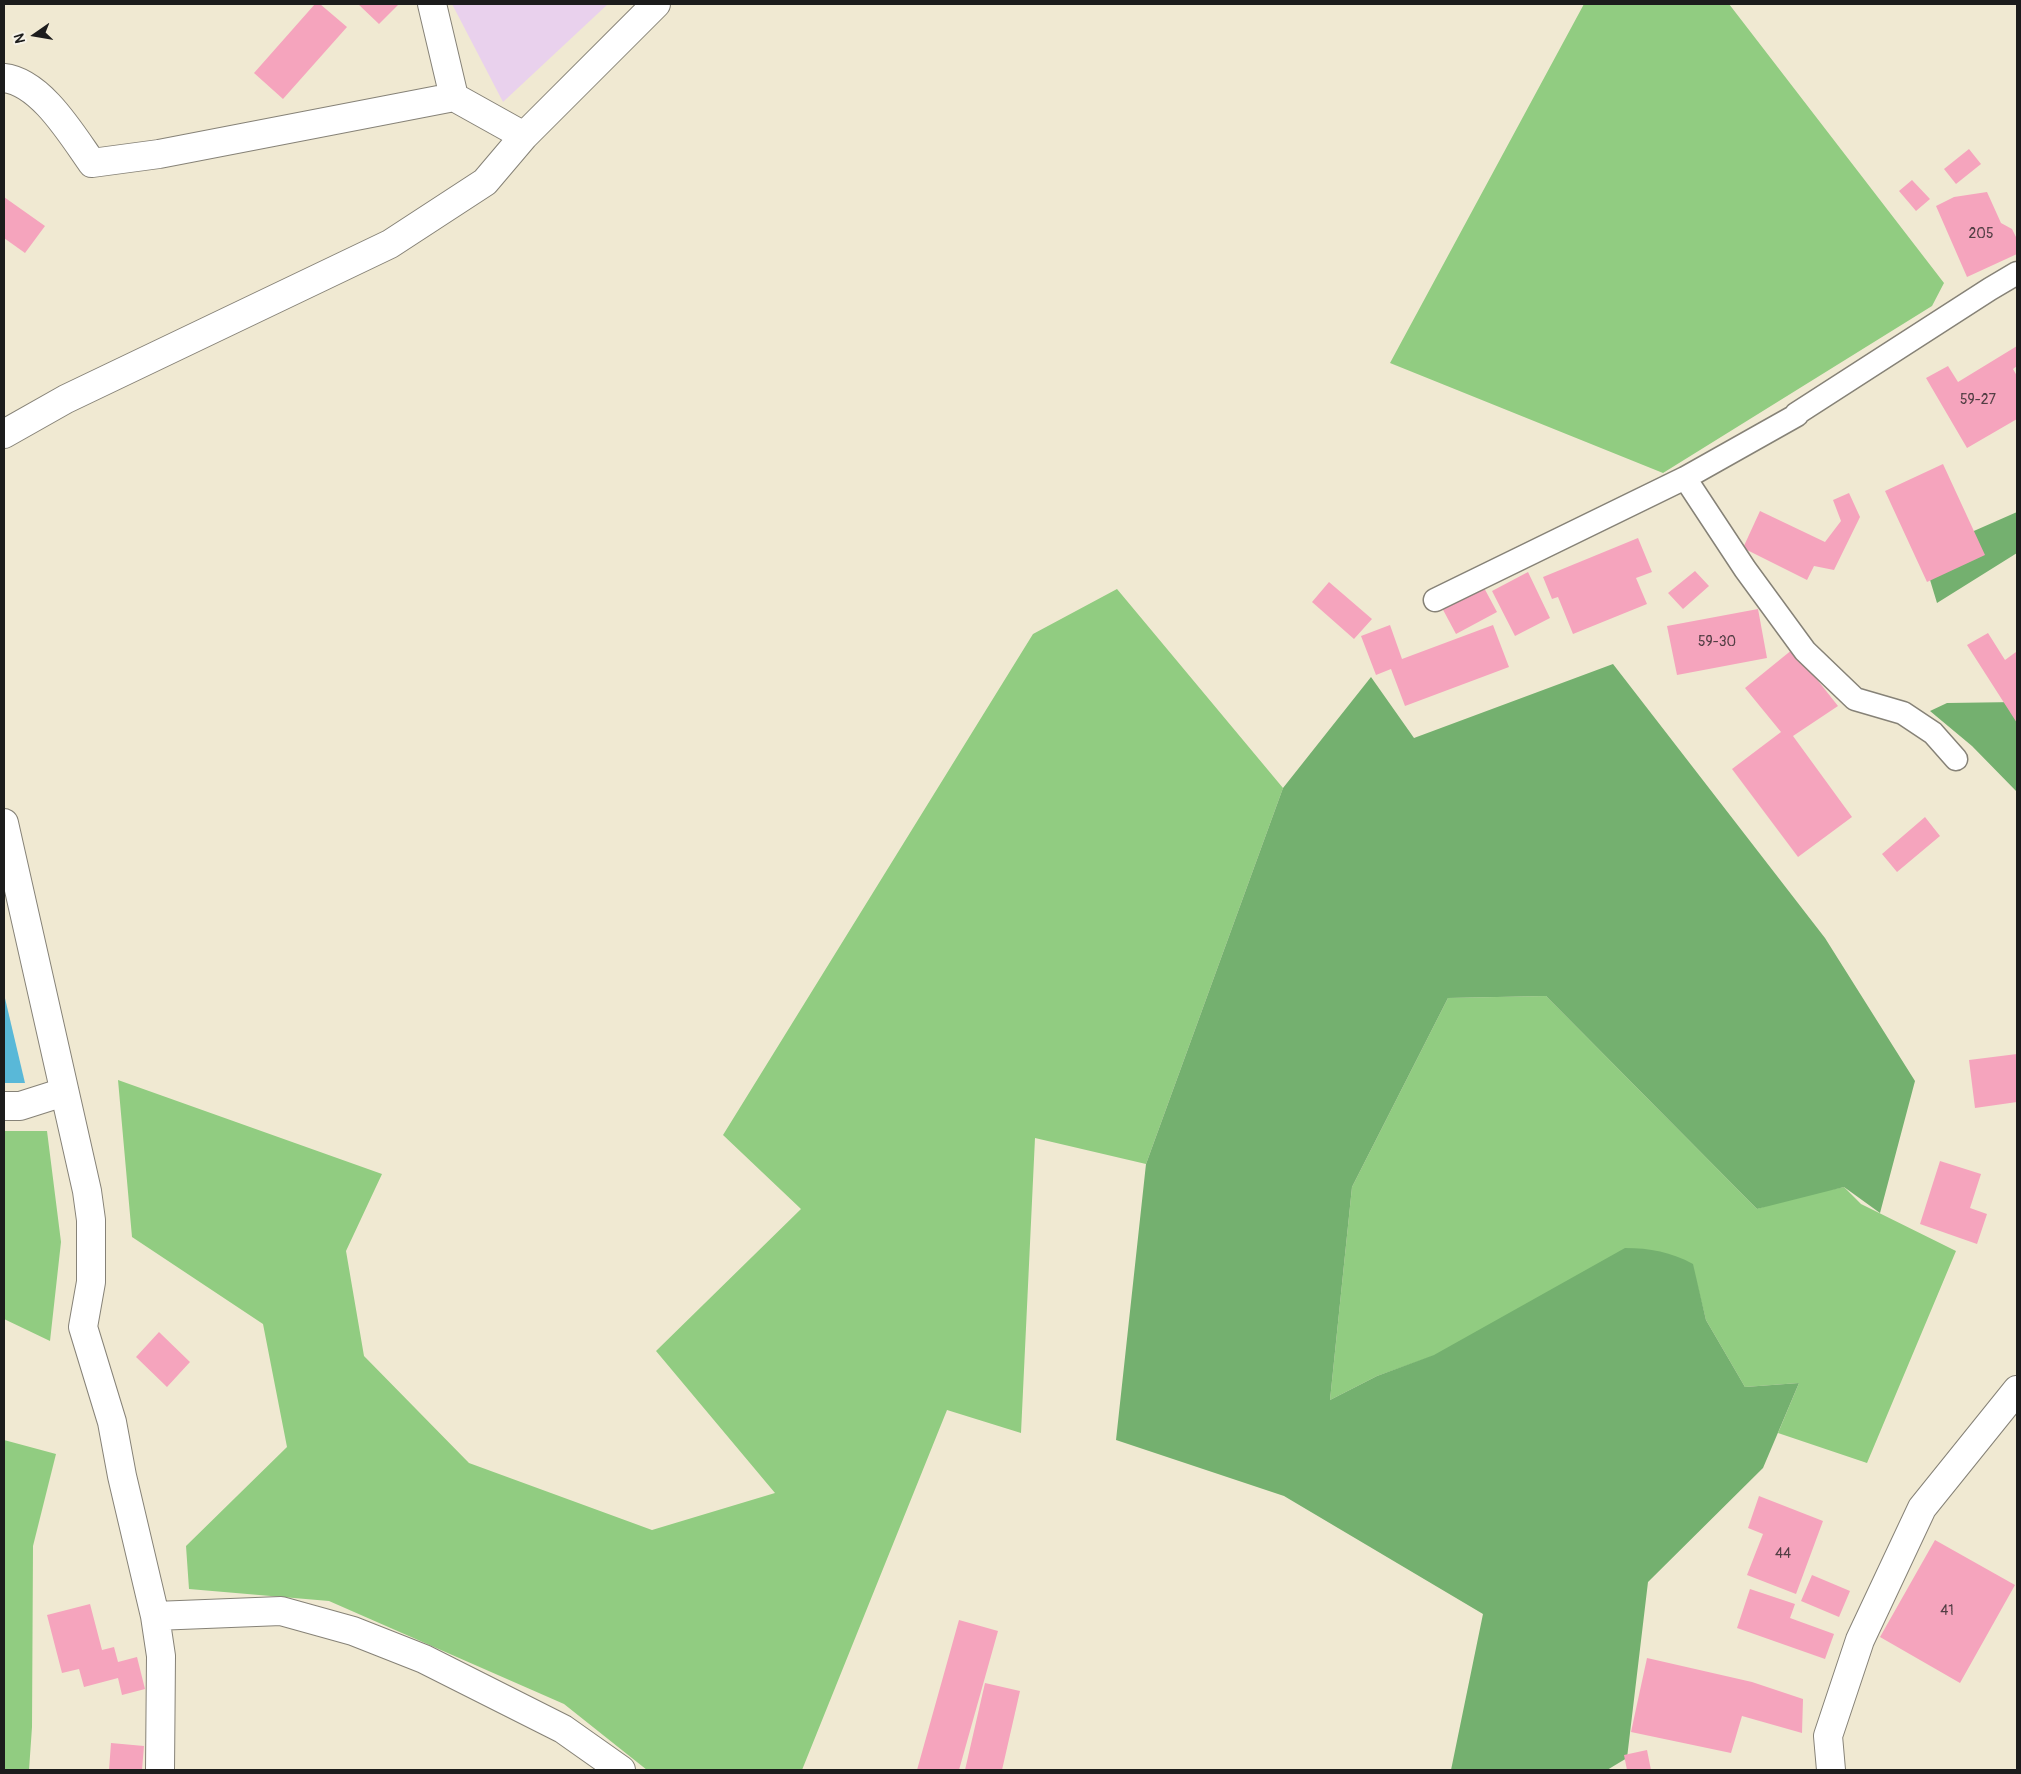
<!DOCTYPE html>
<html>
<head>
<meta charset="utf-8">
<style>
	body { margin:0 }
	#map { position:relative; width:2021px; height:1774px; overflow:hidden; background:#f0e9d2; font-family:Pangolin,sans-serif }
	canvas { display:block }
	.frame { position:absolute; inset:0; border:5px solid #1c1c1c; pointer-events:none }
	.north { position:absolute; left:10px; top:10px; width:50px; height:50px; -webkit-text-stroke:4px #f7f3e8; paint-order:stroke; rotate:257deg; font-size:14px; font-weight:700; line-height:20px; text-align:center; color:#1c1c1c }
	.north::after { content:''; display:block; margin:auto; width:18px; height:22px; background:#1c1c1c; clip-path:polygon(50% 0,100% 100%,50% 72%,0 100%) }
</style>
</head>
<body>
<div id="map">
<canvas width="2021" height="1774"></canvas>
<div class="frame"></div>
<div class="north">N</div>
</div>
<script>
const ctx = document.querySelector('canvas').getContext('2d');
ctx.lineJoin = 'round';
function paint(path, color) { ctx.fillStyle = color; ctx.fill(path, 'evenodd'); }
function trace(path, color, width, dash) { ctx.strokeStyle = color; ctx.lineWidth = width; ctx.lineCap = dash ? 'butt' : 'round'; ctx.setLineDash(dash || []); ctx.stroke(path); }
function label(font, color, halo, rows, align = 'center') {
  ctx.font = font + ' Pangolin,sans-serif'; ctx.lineWidth = 4; ctx.setLineDash([]); ctx.textBaseline = 'middle'; ctx.strokeStyle = halo; ctx.fillStyle = color; for (const [text, x, y, turn = 0] of rows) {
    ctx.save(); ctx.translate(x, y); ctx.rotate((+turn || 0) * Math.PI / 180); ctx.textAlign = isNaN(turn) ? turn : align; if (halo) ctx.strokeText(text, 0, 0); ctx.fillText(text, 0, 0); ctx.restore();
  }
}
paint(new Path2D(`
	M452,4h156l-105,98z`), '#e9d1ed');
paint(new Path2D(`
	M1584,4h145l215,279 -12,23 -269,167 -273,-110z
	M1117,589l166,199 -137,376 -111,-26 -14,295 -74,-23 -145,360h-155l-83,-66 -235,-103 -140,-12 -3,-43 101,-99 -24,-123 -131,-87 -14,-157 264,94 -36,77 18,105 105,107 183,67 123,-37 -119,-142 145,-142 -78,-74 310,-501z
	M1546,996l211,213 37,-12 50,-10 17,17 95,47 -89,212 -89,-30 21,-50 -54,4 -39,-67 -14,-56 -315,112 -47,24 22,-213 96,-189z
	M4,1131h43l14,111 -11,99 -46,-22z
	M4,1440l52,14 -23,92 -1,181 -3,43h-25z`), '#91cc81');
paint(new Path2D(`
	M2017,512v41l-80,50 -13,-43 18,-15z
	M1613,664l212,274 90,143 -35,132 -36,-26 -87,22 -211,-213 -98,2 -96,189 -22,213 47,-24 57,-21 191,-107c25,0 46,4 68,16l13,56 39,67 54,-4 -36,85 -115,114 -21,176 -20,12h-156l32,-156 -199,-118 -168,-56 30,-276 137,-376 88,-111 43,61z
	M2017,702v90l-45,-46 -42,-35 17,-8z`), '#74b06f');
paint(new Path2D(`
	M4,994l21,89h-21z`), '#59b8d8');
paint(new Path2D(`
	M315,4h5l27,23 -64,72 -29,-26z
	M358,4h41l-20,20z
	M1969,149l12,15 -25,20 -12,-15z
	M1912,180l18,19 -14,12 -17,-20z
	M1987,192l14,31 11,6 5,10v15l-50,23 -31,-71 18,-9z
	M4,197l41,29 -20,27 -21,-15z
	M2017,346v20l-4,3 4,7v43l-50,29 -41,-70 22,-12 10,16z
	M1943,464l42,91 -58,27 -42,-91z
	M1849,493l11,24 -26,53 -20,-4 -7,14 -64,-32 17,-37 65,31 16,-21 -8,-21z
	M1638,538l14,34 -16,6 11,26 -74,30 -15,-37 -6,2 -9,-22z
	M1695,571l14,15 -26,23 -15,-16z
	M1528,572l22,46 -35,18 -23,-45z
	M1329,582l43,37 -18,20 -42,-37z
	M1482,584l15,28 -41,22 -15,-28z
	M1758,609l9,49 -90,17 -10,-49z
	M1390,625l12,34 91,-34 16,42 -104,39 -14,-37 -15,6 -15,-39z
	M1988,633l17,27 11,-8 1,3v68l-50,-78z
	M1793,649l45,57 -45,30 59,81 -54,40 -66,-88 49,-37 -36,-44z
	M1925,817l15,19 -43,36 -15,-18z
	M2017,1054v48l-42,6 -6,-48z
	M1940,1161l41,13 -11,34 17,6 -10,30 -57,-20z
	M159,1332l31,30 -23,25 -31,-30z
	M1759,1496l64,25 -27,73 -49,-19 16,-41 -15,-6z
	M1935,1540l80,45 -55,98 -80,-46z
	M1812,1575l38,16 -11,26 -38,-16z
	M1750,1589l45,15 -5,14 44,16 -9,25 -88,-31z
	M90,1604l12,46 12,-3 4,15 19,-5 8,32 -23,6 -4,-17 -34,9 -5,-18 -17,4 -15,-58z
	M959,1620l39,11 -39,139h-42z
	M1647,1658l105,24 51,17 -1,34 -60,-17 -11,37 -100,-21z
	M985,1683l35,8 -18,79h-37z
	M111,1743l33,3 -2,24h-33z
	M1647,1750l4,20h-24l-3,-15z`), '#f5a4bd');
const lane = new Path2D(`
	M1435,600l250,-122
	M1956,759l-23,-26 -30,-20 -48,-14 -50,-48 -60,-82 -60,-91 112,-63 -1,-1 194,-125 27,-16`);
const street = new Path2D(`
	M432,4l22,93 70,39 132,-132
	M4,78c37,4 68,57 88,85l67,-9 295,-57
	M4,434l62,-35 324,-155 95,-62 39,-46
	M4,823l83,368 4,29v62l-8,45 29,95 10,54 33,140 6,40 -1,114
	M4,1106h16l44,-14
	M155,1616l126,-5 72,20 71,28 139,70 58,41
	M1831,1770l-3,-34 32,-96 62,-132 95,-118`);
trace(lane, '#868277', 25);
trace(street, '#868277', 30);
trace(lane, '#fff', 22);
trace(street, '#fff', 28);
label('14px', '#523e44', null, [
	["205",1981,234],
	["59-27",1978,400],
	["59-30",1717,642],
	["44",1783,1554],
	["41",1947,1611]
]);
</script>
</body>
</html>
